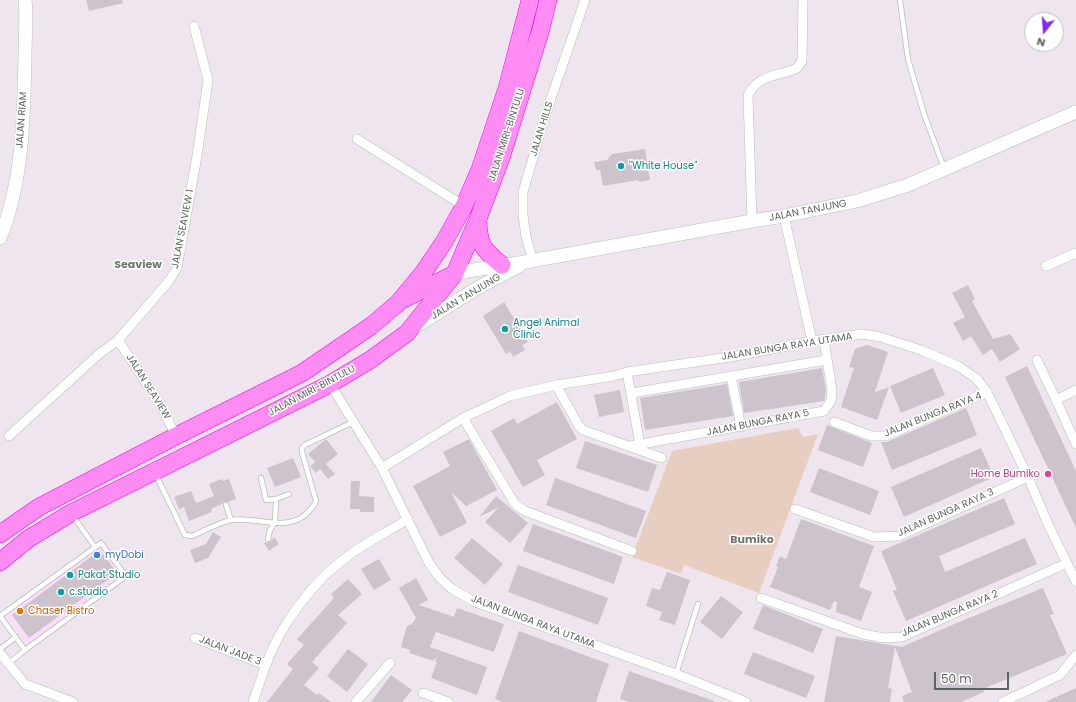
<!DOCTYPE html>
<html>
<head>
<meta charset="utf-8">
<style>
	body { margin:0 }
	#map { position:relative; width:1076px; height:702px; overflow:hidden; background:#efe5ee; font-family:Poppins,sans-serif }
	canvas { display:block }
	.north { position:absolute; left:1024px; top:12px; width:40px; height:40px; box-sizing:border-box; background:#fff; border:1px solid #bec2be; border-radius:50%; rotate:197deg; font-size:11px; font-weight:700; line-height:16px; text-align:center; color:#5d665d }
	.north::after { content:''; display:block; margin:auto; width:14px; height:18px; background:#802cee; clip-path:polygon(50% 0,100% 100%,50% 72%,0 100%) }
	.scale { position:absolute; left:934px; top:672px; width:75px; height:18px; box-sizing:border-box; border:2px solid #5d665d; border-top:0; padding-left:5px; font-size:12px; line-height:14px; white-space:nowrap; color:#5d665d; -webkit-text-stroke:3px #fff; paint-order:stroke }
</style>
</head>
<body>
<div id="map">
<canvas width="1076" height="702"></canvas>
<div class="north">N</div>
<div class="scale">50 m</div>
</div>
<script>
const ctx = document.querySelector('canvas').getContext('2d');
ctx.lineJoin = 'round';
function paint(path, color) { ctx.fillStyle = color; ctx.fill(path, 'evenodd'); }
function trace(path, color, width, dash) { ctx.strokeStyle = color; ctx.lineWidth = width; ctx.lineCap = dash ? 'butt' : 'round'; ctx.setLineDash(dash || []); ctx.stroke(path); }
function label(font, color, halo, rows, align = 'center') {
  ctx.font = font + ' Poppins,sans-serif'; ctx.lineWidth = 3; ctx.setLineDash([]); ctx.textBaseline = 'middle'; ctx.strokeStyle = halo; ctx.fillStyle = color; for (const [text, x, y, turn = 0] of rows) {
    ctx.save(); ctx.translate(x, y); ctx.rotate((+turn || 0) * Math.PI / 180); ctx.textAlign = isNaN(turn) ? turn : align; if (halo) ctx.strokeText(text, 0, 0); ctx.fillText(text, 0, 0); ctx.restore();
  }
}
paint(new Path2D(`
	M99,545l22,30 -93,69 -22,-29z`), '#ffdbfa');
paint(new Path2D(`
	M798,428l5,9 15,-3 -59,159 -75,-28 -3,9 -49,-17 40,-106z`), '#e8cec1');
paint(new Path2D(`
	M86,0h36l1,3 -34,8z
	M645,149l5,31 -11,2v-2l-36,6 -3,-16h-4l-2,-8 13,-2 5,-6z
	M968,285l7,14 -3,2 21,38 17,-5 10,15 -20,13 -8,-13 -9,6 -12,-19 -8,5 -10,-18 12,-6 -13,-24z
	M504,302l24,40 -6,3 3,5 -12,7 -3,-6 -4,3 -23,-38z
	M867,345l21,7 -13,40 14,-5 -12,33 -36,-13 13,-39 -5,-1 6,-18z
	M1027,366l49,105v57l-71,-151z
	M822,368l4,23 -2,10 -80,12 -5,-31z
	M933,368l12,27 -44,18 -11,-27z
	M727,384l6,32 -88,14 -5,-32z
	M620,390l4,22 -25,5 -5,-22z
	M557,402l20,37 -40,21 8,15 -22,12 -32,-56 23,-13 3,6z
	M966,408l11,27 -85,35 -11,-28h6z
	M827,425l45,18 -9,24 -45,-17z
	M326,439l12,15 -12,10 9,10 -7,5 -8,-10 -4,4 -6,-7 5,-4 -7,-8z
	M469,439l28,51 -31,16 -15,-14 16,31 -27,14 -27,-51 37,-20 -7,-14z
	M585,441l72,24 -9,27 -72,-24z
	M981,448l13,29 -90,40 -13,-30z
	M293,458l8,19 -26,10 -8,-19z
	M819,468l60,23 -9,24 -60,-23z
	M555,478l91,33 -10,27 -90,-33z
	M222,479l1,2 6,-2 7,20 -8,3h-4l-2,2 -11,5 1,3 -23,9 -5,-14 -5,2 -5,-12 17,-6 5,12 18,-7 -5,-12z
	M351,481h9l-1,15 15,1v15h-14v-3h-10z
	M496,496l32,27 -18,20 -25,-21 14,-15 -20,10z
	M1004,498l11,26 -76,32 6,16 80,-34 12,26 -131,57 -13,-30 4,-1 -16,-39z
	M801,519l73,27 -15,41 13,5 -11,29 -25,-9 1,-10 -3,-1 -4,9 -60,-23 8,-20 -2,-1 4,-10 6,3z
	M533,524l90,33 -9,27 -91,-33z
	M213,532l8,5 -13,21 -13,5 -5,-13 16,-6z
	M274,537l5,7 -10,7 -5,-8 6,-1z
	M472,538l31,26 -18,21 -31,-27z
	M100,550l17,23 -88,65 -17,-23z
	M379,559l12,21 -17,10 -13,-21z
	M518,565l90,33 -10,27 -90,-33z
	M667,572l23,8 -15,45 -16,-5 3,-8 -16,-6 6,-18 8,2z
	M416,578l12,22 -9,5 35,12 3,-9 47,16 -10,28 -58,-20 -6,15 57,20 -10,28 -46,-17 6,-16h-2l2,-6 -4,5 -23,-8v-3l-9,-3 6,-21 5,-2 4,-6 -17,-30z
	M348,579l14,15 -24,21 9,8 -35,39 7,6 -15,17 13,10 2,-2 12,9h-64l26,-33 -6,-5 17,-19 -7,-6 37,-41 -3,-4z
	M1043,588l11,26 -4,1 17,39 -84,35 1,3 -23,10h-57l-2,-6 10,-4 -17,-45 -7,41 4,1 -2,13h-66l12,-66 66,11 57,-25z
	M721,596l22,16 -21,27 -22,-17z
	M763,605l60,24 -10,24 -60,-24z
	M519,631l90,33 -13,38h-93l-8,-3z
	M348,649l20,15 -21,28 -20,-16z
	M753,652l62,24 -9,22 -62,-24z
	M629,671l85,30v1h-85l-9,-3z
	M391,675l21,15 -10,12h-31z
	M1076,688v14h-31z`), '#cdc3cd');
const lane = new Path2D(`
	M900,0l8,59 16,55 20,54
	M156,475l29,60 7,1c10,-4 30,-15 40,-16 25,-4 58,14 77,-9 3,-4 6,-6 7,-10l-14,-49v-4l3,-3 48,-23
	M261,478l5,22 10,-1
	M226,505l5,15
	M73,516l22,31
	M268,539l2,-9 5,-8 1,-23 13,-5
	M101,543l25,33 -101,74 -25,-34z
	M0,649l16,-12
	M9,663l16,-13
	M676,674l22,-70`);
const street = new Path2D(`
	M357,139l107,67
	M784,216l28,125
	M752,221l-4,-126c11,-22 31,-18 49,-27l5,-7 1,-61
	M533,260l-7,-23 -3,-22v-23l23,-79 39,-113
	M1046,266l30,-13
	M118,340l42,64 16,32
	M1037,360l19,40
	M627,372l13,73
	M731,376l10,51
	M330,384l52,84 47,95 11,15 12,11 23,13 201,72 70,28
	M556,385l23,41 4,4 79,28
	M1076,390l-20,10 20,44
	M632,393l194,-33
	M463,418l52,86 10,7 107,40
	M834,422l37,14h14l102,-44
	M9,436l90,-82 19,-14 51,-59 8,-13 20,-112 11,-76 -14,-54
	M630,446l194,-35 7,-10 1,-10 -8,-51
	M382,468l81,-50 47,-22 46,-11 58,-9 13,-4 109,-16 76,-15 51,-7 17,3 41,13 37,16 19,13 10,13 41,85 19,45 29,60
	M795,509l79,28 25,-1 129,-59
	M761,598l102,36 21,4 18,-1 165,-74
	M195,638l71,27
	M0,653l25,31 48,18
	M423,693l25,9
	M253,702c9,-26 17,-53 32,-76 16,-26 38,-52 63,-70 18,-14 40,-24 60,-37
	M356,702l34,-39
	M1003,702l57,-27 16,-20`);
const secondary = new Path2D(`
	M0,238c23,-56 24,-123 25,-183 0,-18 2,-37 0,-55
	M455,273l70,-11 227,-41 32,-5 73,-15 51,-16 168,-73
	M415,327l64,-40 40,-21`);
const highway = new Path2D(`
	M478,220c1,25 4,29 24,45
	M406,298l46,-23
	M0,534l39,-27 137,-71 126,-63 69,-47 27,-23 25,-30 21,-31 20,-36 16,-37 27,-81 23,-88
	M0,562l28,-23 43,-26 259,-129 40,-24 37,-27 48,-60 23,-54 24,-64 39,-126 7,-29`);
trace(lane, '#b7bfb7', 6);
trace(street, '#b7bfb7', 10);
trace(secondary, '#b8c1b8', 14);
trace(highway, '#f400eb', 18);
trace(lane, '#fff', 4.5);
trace(street, '#fff', 9);
trace(secondary, '#fff', 13);
trace(highway, '#ff8cf4', 17);
for (const [x, y, r, color] of [
	[621,166,4,"#0f9aa8"],
	[505,329,4,"#0f9aa8"],
	[1048,474,4,"#d1479c"],
	[97,555,4,"#3f7fe0"],
	[70,575,4,"#0f9aa8"],
	[61,592,4,"#0f9aa8"],
	[20,611,4,"#e8710a"]
]) { const dot = new Path2D(); dot.arc(x, y, r, 0, 2 * Math.PI); ctx.fillStyle = color; ctx.fill(dot); trace(dot, '#fff', 1.5); }
label('10px', '#5d665d', '#fff', [
	["JALAN RIAM",22,120,-86],
	["JALAN HILLS",542,129,-73],
	["JALAN MIRI-BINTULU",507,135,-72],
	["JALAN TANJUNG",808,211,-11],
	["JALAN SEAVIEW 1",183,229,-79],
	["JALAN TANJUNG",466,297,-31],
	["JALAN BUNGA RAYA UTAMA",787,347,-9],
	["JALAN SEAVIEW",148,387,58],
	["JALAN MIRI-BINTULU",312,391,-28],
	["JALAN BUNGA RAYA 4",933,415,-22],
	["JALAN BUNGA RAYA 5",758,423,-11],
	["JALAN BUNGA RAYA 3",946,513,-24],
	["JALAN BUNGA RAYA 2",950,614,-23],
	["JALAN BUNGA RAYA UTAMA",533,622,21],
	["JALAN JADE 3",230,651,21]
]);
label('10px', '#0d838f', '#fff', [
	["\"White House\"",629,166],
	["Angel Animal",513,323],
	["Clinic",513,335],
	["Pakat Studio",78,575],
	["c.studio",69,592]
], 'left');
label('10px', '#b23c85', '#fff', [
	["Home Bumiko",1040,474]
], 'right');
label('10px', '#366cbe', '#fff', [
	["myDobi",105,555]
], 'left');
label('10px', '#c56008', '#fff', [
	["Chaser Bistro",28,611]
], 'left');
label('bold 11px', '#6f786d', '#fff', [
	["Seaview",138,265],
	["Bumiko",752,540]
]);
</script>
</body>
</html>
